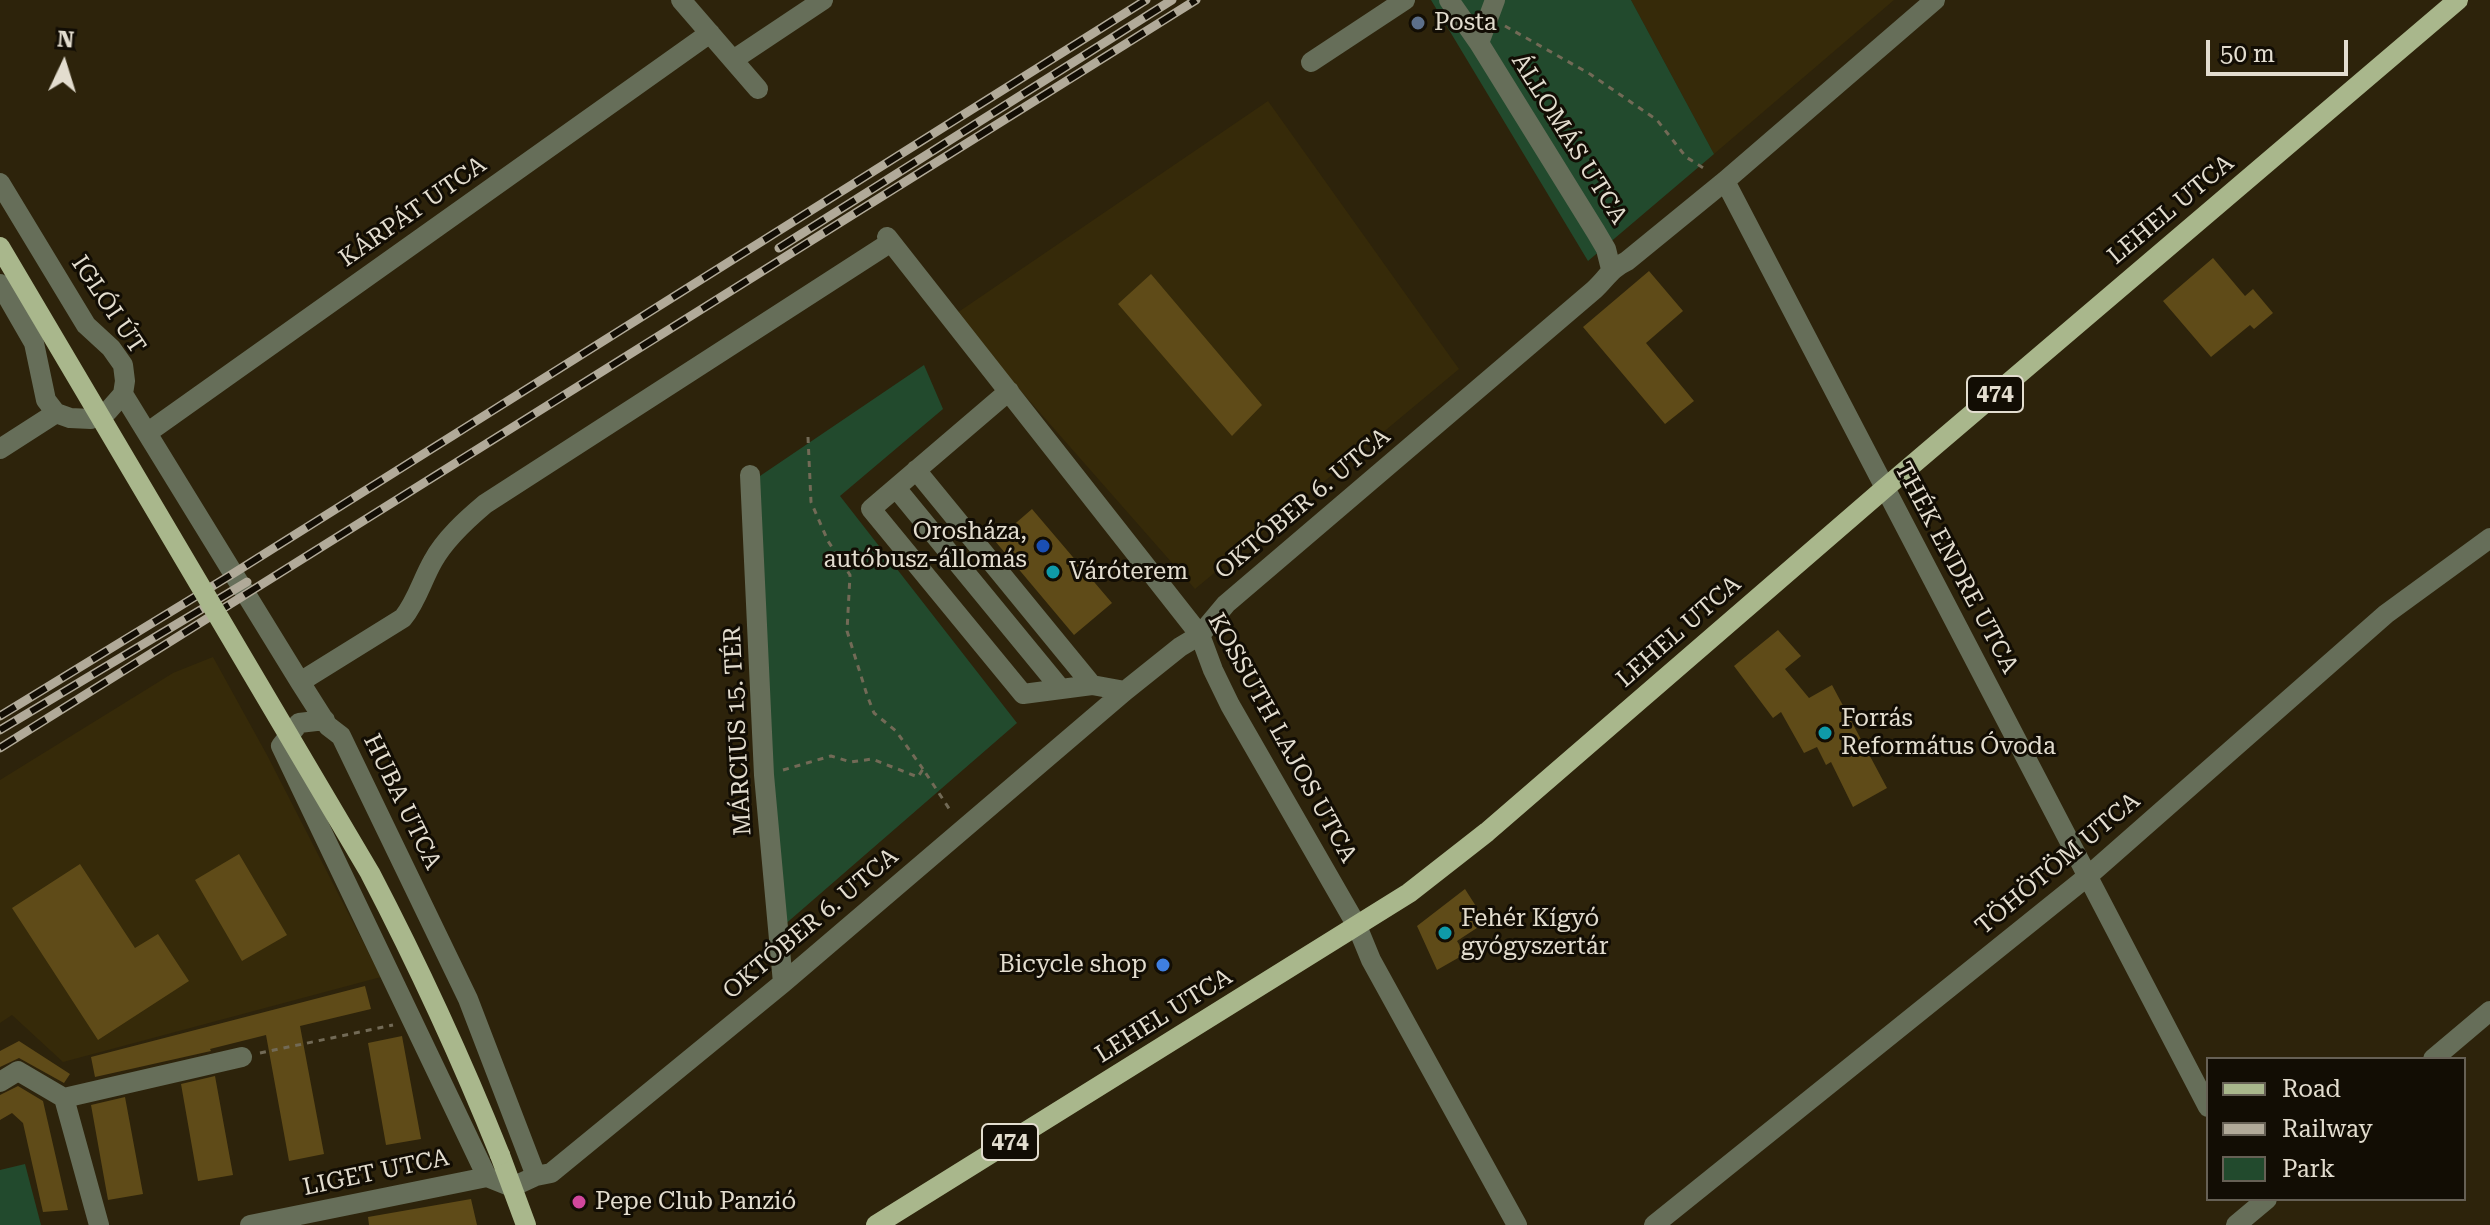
<!DOCTYPE html>
<html>
<head>
<meta charset="utf-8">
<style>
	body { margin:0 }
	#map { position:relative; width:2490px; height:1225px; overflow:hidden; background:#2d230b; font-family:"Roboto Serif",serif }
	canvas { display:block }
	.legend { position:absolute; left:2206px; top:1057px; width:260px; height:144px; box-sizing:border-box; background:#120d04; border:2px solid #666055; margin:0; padding:10px 14px; list-style:none; font-size:24px; color:#e3ddcf }
	.legend li { display:flex; align-items:center; gap:16px; height:40px }
	.legend b { width:40px; border:2px solid #666055 }
	.north { position:absolute; left:24px; top:24px; width:80px; height:80px; -webkit-text-stroke:6px #120d04; paint-order:stroke; rotate:4deg; font-size:22px; font-weight:700; line-height:32px; text-align:center; color:#e3ddcf }
	.north::after { content:''; display:block; margin:auto; width:28px; height:36px; background:#e3ddcf; clip-path:polygon(50% 0,100% 100%,50% 72%,0 100%) }
	.scale { position:absolute; left:2206px; top:40px; width:142px; height:36px; box-sizing:border-box; border:4px solid #e3ddcf; border-top:0; padding-left:10px; font-size:24px; line-height:28px; white-space:nowrap; color:#e3ddcf; -webkit-text-stroke:6px #120d04; paint-order:stroke }
</style>
</head>
<body>
<div id="map">
<canvas width="2490" height="1225"></canvas>
<ul class="legend">
<li><b style="height:10px;background:#a9b78c"></b>Road</li>
<li><b style="height:10px;background:#b1aa99"></b>Railway</li>
<li><b style="height:22px;background:#224a2d"></b>Park</li>
</ul>
<div class="north">N</div>
<div class="scale">50 m</div>
</div>
<script>
const ctx = document.querySelector('canvas').getContext('2d');
ctx.lineJoin = 'round';
function paint(path, color) { ctx.fillStyle = color; ctx.fill(path, 'evenodd'); }
function trace(path, color, width, dash) { ctx.strokeStyle = color; ctx.lineWidth = width; ctx.lineCap = dash ? 'butt' : 'round'; ctx.setLineDash(dash || []); ctx.stroke(path); }
function label(font, color, halo, rows, align = 'center') {
  ctx.font = font + ' "Roboto Serif",serif'; ctx.lineWidth = 6; ctx.setLineDash([]); ctx.textBaseline = 'middle'; ctx.strokeStyle = halo; ctx.fillStyle = color; for (const [text, x, y, turn = 0] of rows) {
    ctx.save(); ctx.translate(x, y); ctx.rotate((+turn || 0) * Math.PI / 180); ctx.textAlign = isNaN(turn) ? turn : align; if (halo) ctx.strokeText(text, 0, 0); ctx.fillText(text, 0, 0); ctx.restore();
  }
}
paint(new Path2D(`
	M1631,0h263l-180,154z
	M1268,101l191,268 -264,220 -241,-274z
	M213,657l54,98 114,222 -318,85 -51,-47 -12,8v-243l173,-107z`), '#362a09');
paint(new Path2D(`
	M1431,0h200l83,154 -126,107z
	M924,365l19,44 -103,87 177,227 -242,210 -18,-455z
	M25,1164l16,61h-41v-55z`), '#224a2d');
paint(new Path2D(`
	M2213,258l32,38 8,-7 20,24 -19,16 -4,-4 -39,32 -48,-56z
	M1649,271l34,40 -37,32 48,58 -29,23 -82,-97z
	M1151,274l111,131 -30,31 -114,-132z
	M1032,509l80,94 -38,32 -79,-94z
	M1778,630l23,26 -16,13 24,29 23,-13 55,103 -34,19 -22,-45 -5,3 -9,-18 -13,6 -23,-41 -8,6 -39,-52z
	M239,854l48,81 -45,26 -47,-81z
	M80,864l55,84 23,-14 31,47 -91,59 -86,-132z
	M1465,889l21,33 -29,19 8,13 -28,16 -20,-44z
	M365,986l6,23 -71,17 24,128 -35,7 -23,-126 -56,14 1,2 -116,26 -4,-20z
	M402,1036l19,103 -35,6 -18,-102z
	M19,1041l51,33 -6,9 -45,-25 -19,9v-16z
	M215,1076l18,99 -35,6 -17,-97z
	M18,1086l25,15 25,109 -25,2 -20,-89 -11,-10 -12,7v-25z
	M125,1097l18,97 -35,6 -17,-95z
	M471,1199l6,26h-108l-1,-8z`), '#5f4b18');
trace(new Path2D(`
	M1505,26l85,48 67,46 29,37 22,14
	M808,437l3,65 17,39 22,34 -3,56 20,64 7,18 22,18 27,38
	M783,770l48,-14 20,6 21,-3 46,18 5,-8 29,44
	M260,1053l133,-28`), '#726a56', 3, [6, 6]);
trace(new Path2D(`
	M681,0l77,89
	M1449,0l30,43 117,189 10,17 5,20
	M1479,43l16,-43
	M733,60l90,-60
	M1311,62l94,-62
	M1725,181l483,926
	M0,183l86,142 25,23 12,17 2,16 -2,13 -15,17 -17,8 -21,-1 -14,-5 -10,-13 -12,-57 -34,-59
	M887,237l313,398 13,35 17,35 127,221 14,34 146,265
	M1009,391l-138,118 152,185 69,-9 33,6
	M123,394l177,288 28,44 13,10 127,263 68,177
	M147,433l563,-400
	M0,449l56,-36
	M916,470l176,215
	M750,475l14,300 19,208
	M896,488l165,201
	M300,682l103,-64c14,-17 19,-38 30,-57 12,-22 33,-41 52,-57l406,-262
	M325,720l-26,3 -18,23 206,431
	M2433,1059l57,-48
	M0,1082l18,-11 46,27 35,127
	M64,1098l178,-41
	M250,1225l237,-48 25,10 24,-11 15,-3 232,-190 342,-292 55,-44 20,-12 26,-31 368,-314c13,-12 16,-21 33,-29l98,-80 210,-181
	M1654,1225l434,-349 298,-262 104,-76
	M2236,1225l31,-26`), '#666e59', 20);
trace(new Path2D(`
	M500,1155l26,70
	M876,1225l533,-332 78,-61 398,-344 573,-488`), '#a9b78c', 20);
const rail = new Path2D(`
	M779,248l393,-248
	M0,716l234,-143 912,-573
	M0,730l247,-148
	M0,748l1196,-748`);
trace(rail, '#b1aa99', 9);
trace(rail, '#120d04', 6, [18]);
trace(new Path2D(`
	M0,247l370,626c48,92 91,185 130,282`), '#a9b78c', 20);
for (const [x, y, r, color] of [
	[1418,23,8,"#5c6f8a"],
	[1043,546,8,"#1a4fb4"],
	[1053,572,8,"#0f9aa8"],
	[1825,733,8,"#0f9aa8"],
	[1445,933,8,"#0f9aa8"],
	[1163,965,8,"#3f7fe0"],
	[579,1202,8,"#d1479c"]
]) { const dot = new Path2D(); dot.arc(x, y, r, 0, 2 * Math.PI); ctx.fillStyle = color; ctx.fill(dot); trace(dot, '#120d04', 3); }
for (const [x, y, w] of [
	[1995,394,56],
	[1010,1142,56]
]) { const box = new Path2D(); box.roundRect(x - w / 2, y - 18, w, 36, 6); ctx.fillStyle = '#120d04'; ctx.fill(box); trace(box, '#e3ddcf', 2); }
label('bold 22px', '#e3ddcf', null, [
	["474",1995,394],
	["474",1010,1142]
]);
label('24px', '#e3ddcf', '#120d04', [
	["Posta",1434,23],
	["Orosháza,",1027,532,"right"],
	["autóbusz-állomás",1027,560,"right"],
	["Váróterem",1069,572],
	["Forrás",1841,719],
	["Református Óvoda",1841,747],
	["Fehér Kígyó",1461,919],
	["gyógyszertár",1461,947],
	["Bicycle shop",1147,965,"right"],
	["Pepe Club Panzió",595,1202]
], 'left');
label('24px', '#e3ddcf', '#120d04', [
	["ÁLLOMÁS UTCA",1569,139,58],
	["LEHEL UTCA",2171,210,-40],
	["KÁRPÁT UTCA",413,212,-35],
	["IGLÓI ÚT",108,305,56],
	["OKTÓBER 6. UTCA",1303,504,-40],
	["THÉK ENDRE UTCA",1956,568,62],
	["LEHEL UTCA",1679,632,-41],
	["MÁRCIUS 15. TÉR",738,731,-93],
	["KOSSUTH LAJOS UTCA",1282,738,61],
	["HUBA UTCA",402,802,64],
	["TÖHÖTÖM UTCA",2058,864,-40],
	["OKTÓBER 6. UTCA",811,924,-40],
	["LEHEL UTCA",1164,1016,-32],
	["LIGET UTCA",376,1173,-12]
]);
</script>
</body>
</html>
